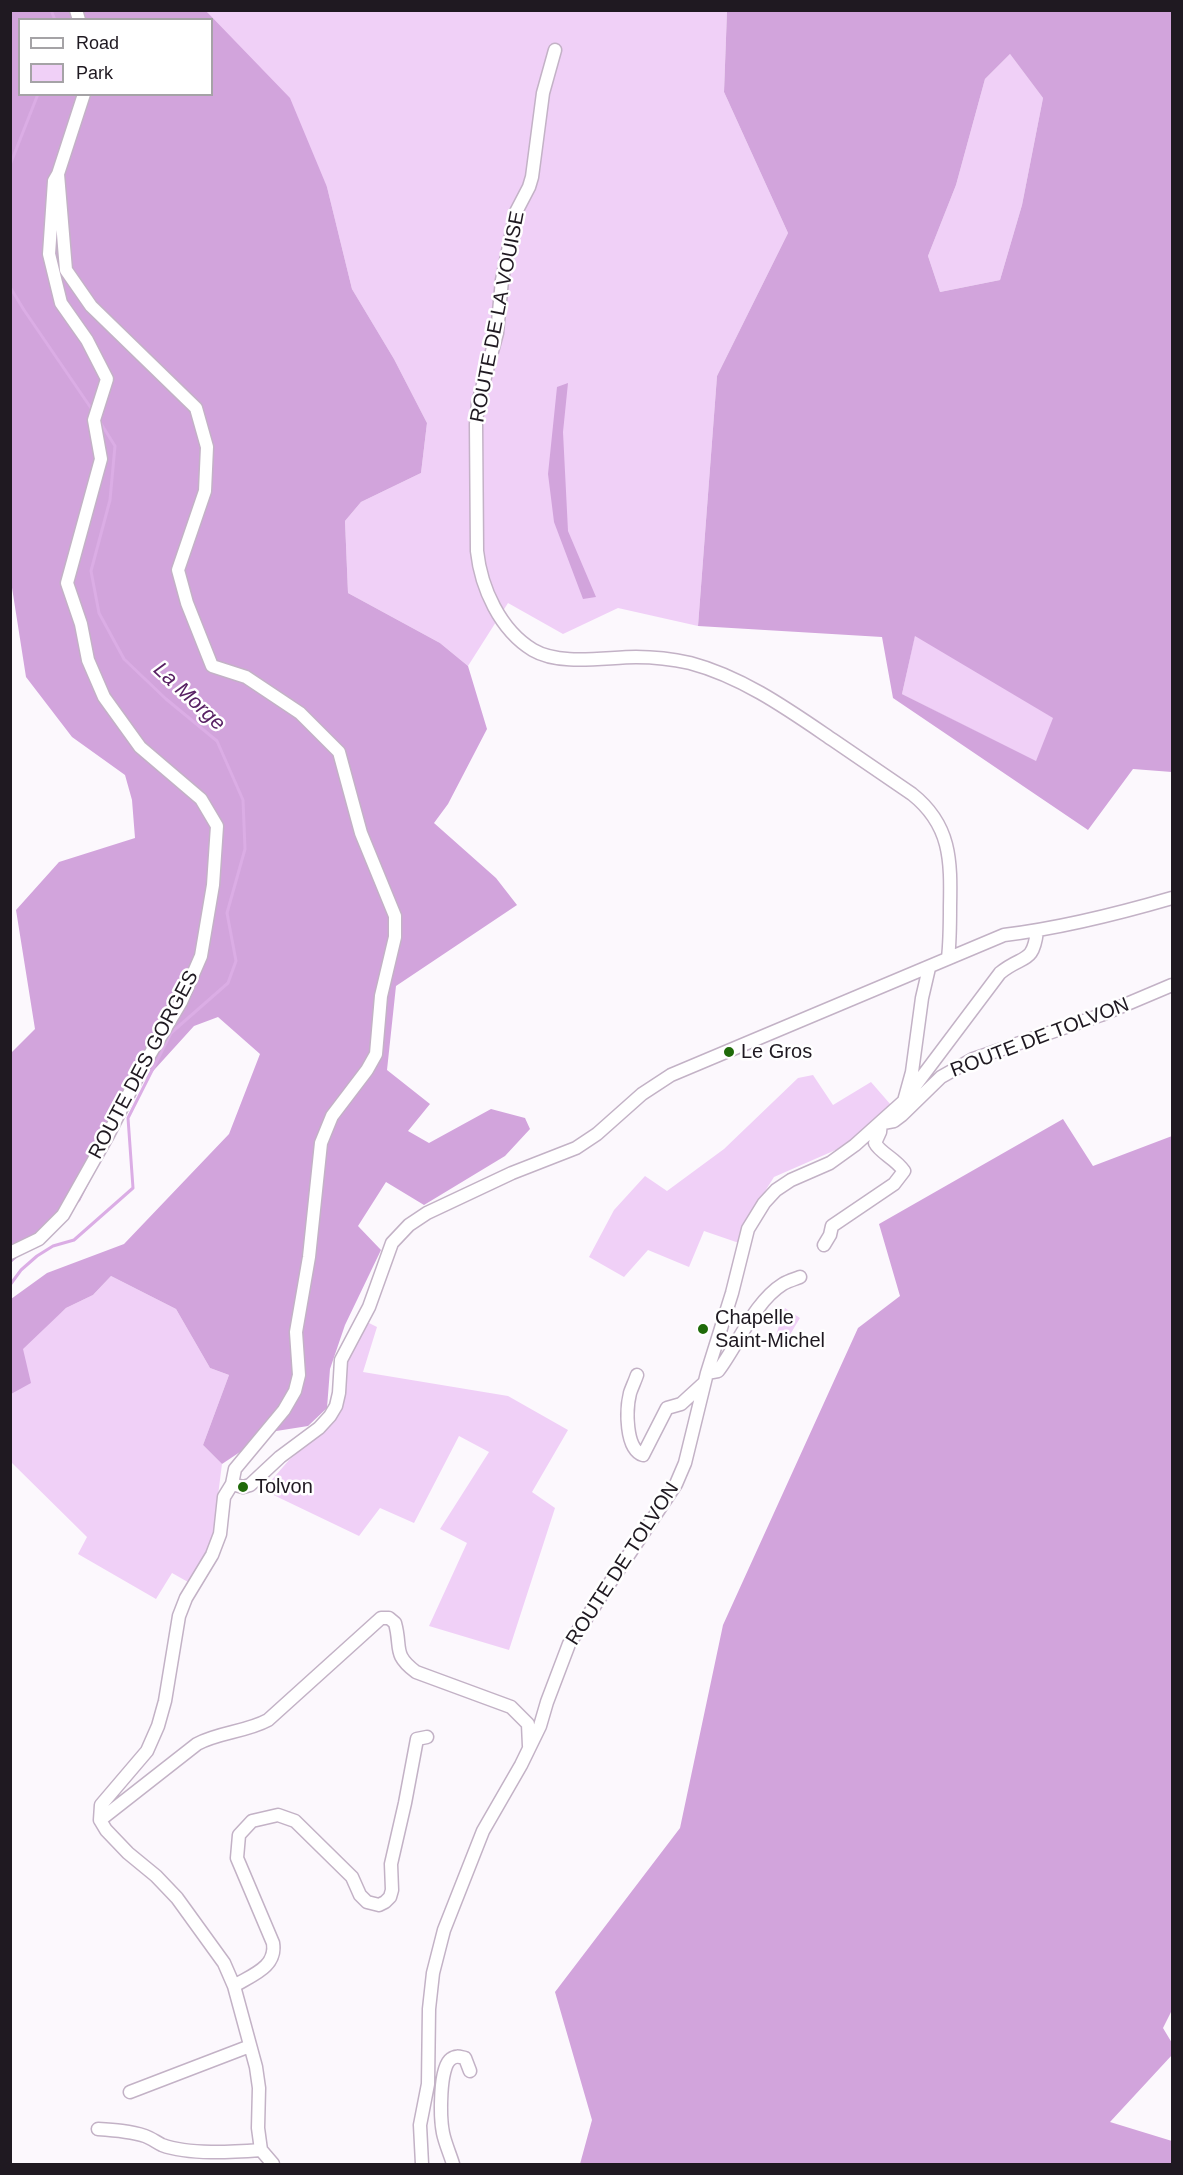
<!DOCTYPE html>
<html>
<head>
<meta charset="utf-8">
<style>
	body { margin:0 }
	#map { position:relative; width:1183px; height:2175px; overflow:hidden; background:#fcf8fd; font-family:Arial,sans-serif }
	canvas { display:block }
	.frame { position:absolute; inset:0; border:12px solid #1f1921; pointer-events:none }
	.legend { position:absolute; left:18px; top:18px; width:195px; height:78px; box-sizing:border-box; background:#fff; border:2px solid #a5a3a6; margin:0; padding:8px 10px; list-style:none; font-size:18px; color:#1f1921 }
	.legend li { display:flex; align-items:center; gap:12px; height:30px }
	.legend b { width:30px; border:2px solid #a5a3a6 }
</style>
</head>
<body>
<div id="map">
<canvas width="1183" height="2175"></canvas>
<div class="frame"></div>
<ul class="legend">
<li><b style="height:8px;background:#fff"></b>Road</li>
<li><b style="height:16px;background:#f0d0f7"></b>Park</li>
</ul>
</div>
<script>
const ctx = document.querySelector('canvas').getContext('2d');
ctx.lineJoin = 'round';
function paint(path, color) { ctx.fillStyle = color; ctx.fill(path, 'evenodd'); }
function trace(path, color, width, dash) { ctx.strokeStyle = color; ctx.lineWidth = width; ctx.lineCap = dash ? 'butt' : 'round'; ctx.setLineDash(dash || []); ctx.stroke(path); }
function label(font, color, halo, rows, align = 'center') {
  ctx.font = font + ' Arial,sans-serif'; ctx.lineWidth = 5; ctx.setLineDash([]); ctx.textBaseline = 'middle'; ctx.strokeStyle = halo; ctx.fillStyle = color; for (const [text, x, y, turn = 0] of rows) {
    ctx.save(); ctx.translate(x, y); ctx.rotate((+turn || 0) * Math.PI / 180); ctx.textAlign = isNaN(turn) ? turn : align; if (halo) ctx.strokeText(text, 0, 0); ctx.fillText(text, 0, 0); ctx.restore();
  }
}
paint(new Path2D(`
	M206,11h521l-3,81 64,141 -71,143 -19,250 -80,-18 -55,26 -55,-31 -40,63 -28,-23 -92,-50 -3,-72 16,-19 60,-29 6,-50 -33,-64 -42,-70 -25,-102z
	M1010,54l33,44 -21,107 -22,75 -60,12 -12,-36 28,-71 29,-106z
	M915,635l139,83 -18,44 -134,-68z
	M813,1075l20,30 38,-23 33,38 -130,57 -22,35 -13,31 -35,-12 -15,36 -41,-17 -24,27 -35,-20 25,-47 31,-34 22,15 57,-42 74,-71z
	M111,1276l65,33 34,59 19,7 -26,70 19,19 -10,79 -24,39 -16,-9 -16,26 -78,-45 9,-17 -76,-75 -1,-105 56,-49 27,-13z
	M785,1308l15,10 -15,25 -10,-5z
	M367,1322l10,5 -14,45 145,24 60,34 -36,62 23,16 -46,142 -80,-24 38,-83 -27,-14 49,-77 -30,-16 -45,87 -34,-15 -21,28 -96,-46 26,-30 48,-42 10,-58z`), '#f0d0f7');
paint(new Path2D(`
	M11,11h195l84,87 37,89 25,102 42,70 33,64 -6,50 -60,29 -16,19 3,72 92,50 28,23 19,63 -39,75 -14,19 62,55 21,27 -121,81 -9,84 43,34 -22,27 21,12 62,-34 34,9 5,11 -25,27 -81,49 -38,-23 -28,44 23,24 -36,75 -15,44 -3,39 -19,18 -38,6 -48,32 -19,-19 26,-70 -19,-7 -34,-59 -65,-33 -18,19 -27,13 -43,41 8,34 -20,11v-95l36,-26 77,-29 105,-110 31,-80 -42,-37 -24,9 -59,65 -55,110 -69,62v-210l24,-24 -19,-119 43,-48 76,-24 -3,-38 -7,-25 -53,-38 -46,-60 -16,-102zM20,20h192v74h-192z
	M727,11h445v761l-39,-3 -45,61 -195,-132 -11,-61 -184,-11 19,-250 71,-143 -64,-141zM1010,54l33,44 -21,107 -22,75 -60,12 -12,-36 28,-71 29,-106zM915,636l138,82 -17,43 -134,-67z
	M568,383l-5,49 5,99 28,66 -13,2 -29,-77 -6,-48 9,-87z
	M1063,1119l30,47 79,-30v874l-9,18 9,15v12l-62,67 62,19v23h-592l12,-44 -37,-128 125,-164 43,-203 135,-297 42,-32 -21,-72z`), '#d2a4dc');
trace(new Path2D(`
	M51,10l4,10
	M10,165l28,-71
	M10,287l14,23 69,101
	M10,1285l11,-15 16,-14 16,-10 21,-6 59,-52 -5,-70 43,-85 57,-50 8,-22 -9,-48 18,-64 -2,-49 -26,-59 -51,-42 -42,-40 -25,-46 -8,-42 19,-71 5,-54 -15,-24`), '#dbade5', 3);
const minor = new Path2D(`
	M76,10l3,10
	M555,50l-12,43 -11,84 -3,10 -13,25 -14,68 -5,53 -19,70 -2,21 1,127c4,37 23,79 56,99 27,16 73,7 103,7 18,0 36,2 54,6 53,14 99,47 143,77 26,18 53,36 79,54 39,31 39,66 38,113 0,17 0,34 -2,51
	M58,174l8,96 25,36 105,102 11,39 -2,44 -27,79 9,33 25,63 34,11 54,36 39,39 22,81 34,83v21l-14,59 -5,58 -9,16 -35,46 -11,27 -12,114 -13,75 3,43 -4,16 -11,19 -49,59 -3,15 -8,13 -4,37 -8,21 -26,43 -7,18 -14,85 -7,25 -11,25 -46,54 -1,15 6,10 22,23 28,23 21,22 47,65 10,23 22,81 3,21 -1,40 3,22 12,14
	M906,1098l94,-125c23,-19 33,-8 37,-42
	M883,1123l11,-2 8,-6 39,-38 32,-18 128,-44 71,-30
	M824,1245l6,-10 2,-9 62,-42 10,-13c-9,-13 -24,-18 -29,-28l5,-11 1,-9
	M10,1253l29,-14 24,-24 45,-80 35,-69 38,-64 20,-46 12,-71 4,-59 -16,-27 -61,-52 -36,-50 -16,-37 -7,-36 -14,-41 34,-124 -7,-39 13,-41 -20,-39 -26,-37 -12,-49 5,-73 4,-7 26,-80
	M707,1373l11,-2c20,-26 36,-69 65,-87 5,-3 12,-5 17,-7
	M637,1375c-2,6 -5,12 -7,18 -4,16 -5,56 13,62l24,-47 14,-4 23,-21
	M232,1484l11,3 7,-2 30,-28 39,-29 11,-12 6,-10 3,-13 2,-33 28,-53 23,-64 17,-18 18,-12 85,-40 64,-25 21,-14 45,-40 29,-19 333,-140c58,-7 113,-21 168,-37
	M100,1820l97,-76c22,-12 49,-12 71,-24l113,-102h8l6,5c7,25 -3,31 21,49l95,35 17,17 1,22
	M234,1986c18,-11 43,-19 39,-43l-36,-85 2,-23 13,-14 26,-6 17,6 57,56 8,18 7,7 12,3 6,-3 5,-5 2,-7 -1,-26 14,-61 12,-64 10,-2
	M130,2092l120,-46
	M98,2129c16,1 32,2 47,7 6,2 11,6 17,9 27,10 71,7 99,5
	M422,2164l-2,-39 8,-41 1,-75 4,-36 11,-43 39,-99 38,-66 19,-39 7,-24 22,-58 107,-160 9,-21 22,-90 25,-80 16,-64 16,-26 12,-13 15,-10 39,-17 25,-18 49,-44 8,-29 10,-74 7,-30
	M453,2164c-3,-10 -8,-21 -10,-31 -3,-15 -4,-66 8,-74 5,-4 9,-2 14,-1l5,13`);
trace(minor, '#c3b2c6', 15);
trace(minor, '#fff', 12);
for (const [x, y, r, color] of [
	[729,1052,6,"#1f6a09"],
	[703,1329,6,"#1f6a09"],
	[243,1487,6,"#1f6a09"]
]) { const dot = new Path2D(); dot.arc(x, y, r, 0, 2 * Math.PI); ctx.fillStyle = color; ctx.fill(dot); trace(dot, '#fff', 2); }
label('20px', '#1f1921', '#fff', [
	["ROUTE DE LA VOUISE",498,317,-79],
	["ROUTE DE TOLVON",1040,1038,-21],
	["ROUTE DES GORGES",144,1065,-62],
	["ROUTE DE TOLVON",623,1564,-57]
]);
label('20px', '#1f1921', '#fff', [
	["Le Gros",741,1052],
	["Chapelle",715,1318],
	["Saint-Michel",715,1341],
	["Tolvon",255,1487]
], 'left');
label('italic 21px', '#582163', '#fff', [
	["La Morge",189,697,43]
]);
</script>
</body>
</html>
